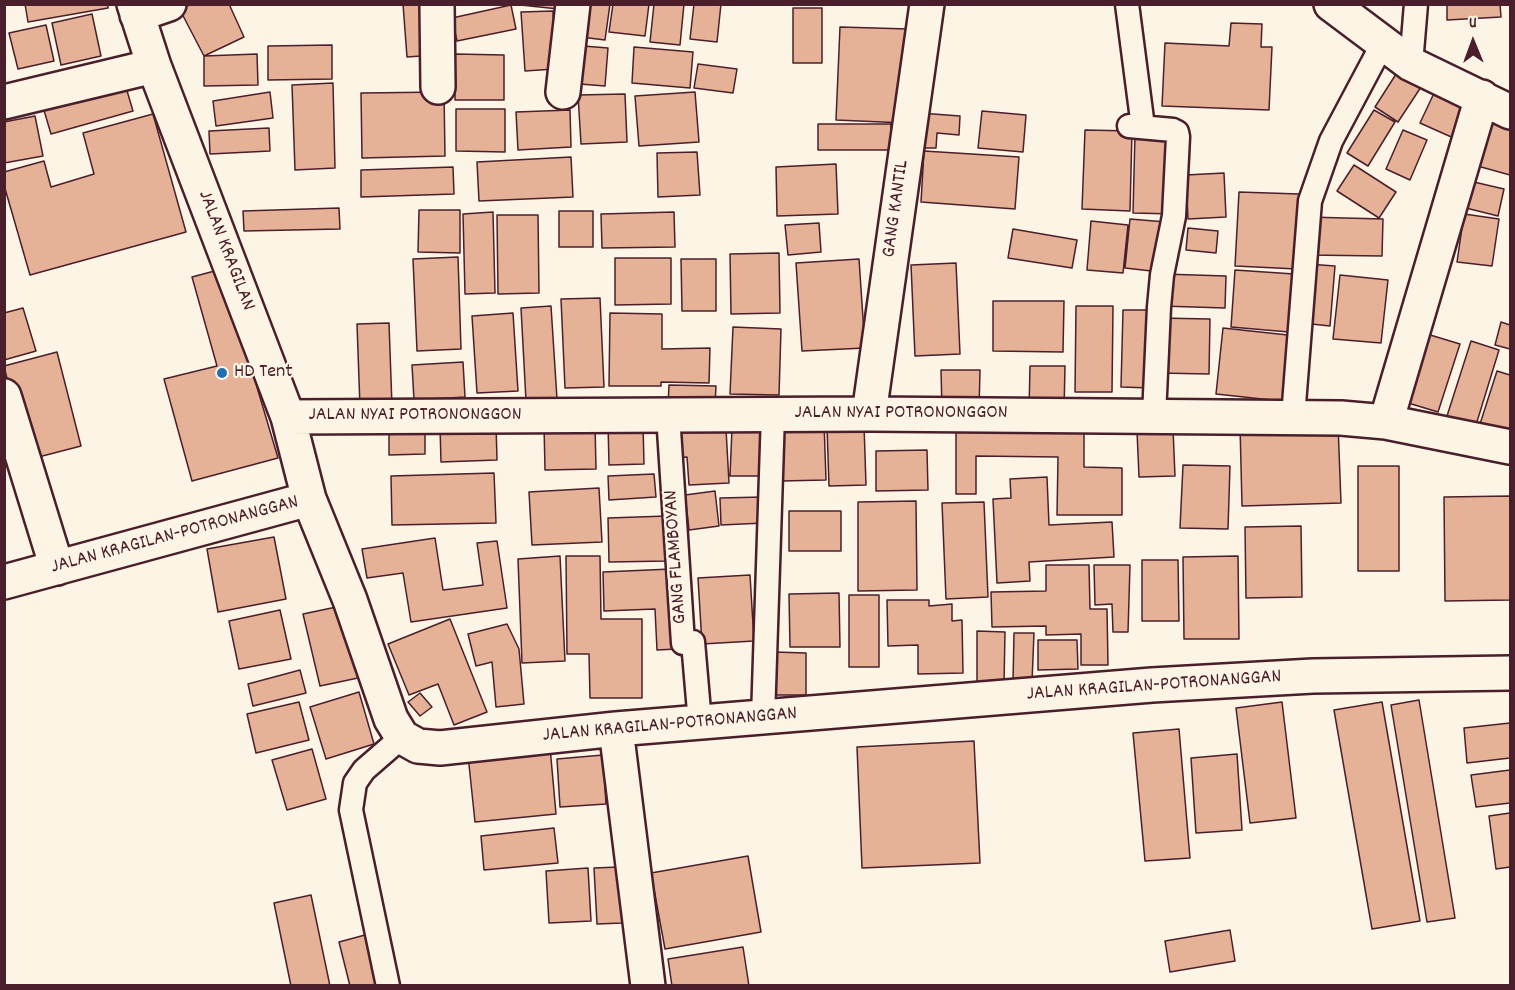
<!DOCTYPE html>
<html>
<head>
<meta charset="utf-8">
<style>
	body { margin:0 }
	#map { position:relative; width:1515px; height:990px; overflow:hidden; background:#fcf5e5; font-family:Dekko,sans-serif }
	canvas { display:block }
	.frame { position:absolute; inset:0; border:6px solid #4a1f2b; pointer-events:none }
	.north { position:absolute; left:1443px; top:12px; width:60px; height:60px; -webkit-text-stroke:4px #fcf5e5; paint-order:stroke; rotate:359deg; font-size:16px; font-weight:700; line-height:24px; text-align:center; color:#4a1f2b }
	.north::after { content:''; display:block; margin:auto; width:21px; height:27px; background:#4a1f2b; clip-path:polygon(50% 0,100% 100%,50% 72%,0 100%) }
</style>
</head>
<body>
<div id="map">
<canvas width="1515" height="990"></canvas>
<div class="frame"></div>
<div class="north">U</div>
</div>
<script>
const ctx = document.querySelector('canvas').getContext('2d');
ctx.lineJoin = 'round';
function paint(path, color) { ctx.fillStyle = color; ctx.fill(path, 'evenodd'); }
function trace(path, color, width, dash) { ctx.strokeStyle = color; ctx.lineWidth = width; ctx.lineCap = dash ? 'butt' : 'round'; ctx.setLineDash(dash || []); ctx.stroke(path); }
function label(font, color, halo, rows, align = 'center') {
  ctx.font = font + ' Dekko,sans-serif'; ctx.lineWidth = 4.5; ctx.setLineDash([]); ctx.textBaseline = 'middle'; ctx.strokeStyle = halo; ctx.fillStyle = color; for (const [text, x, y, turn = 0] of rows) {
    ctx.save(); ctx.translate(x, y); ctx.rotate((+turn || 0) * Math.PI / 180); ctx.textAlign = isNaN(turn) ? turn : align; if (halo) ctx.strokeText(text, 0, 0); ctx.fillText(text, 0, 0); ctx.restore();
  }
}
const building = new Path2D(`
	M25,4h83v4l-80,14z
	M191,4h38l15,33 -40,19 -24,-46z
	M403,4h29l3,51 -28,2z
	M511,4h57v6z
	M577,4h33l-5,36 -32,-4z
	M613,4h36l-4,32 -36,-4z
	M654,4h30l-4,41 -30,-3z
	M694,4h27l-4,38 -27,-3z
	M1447,4h53l1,13 -54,3z
	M511,5l5,24 -59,12 -5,-23z
	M793,8h29v55h-29z
	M553,11l2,58 -30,2 -4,-59z
	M92,14l9,42 -40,9 -9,-42z
	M1231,23l31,1 -1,23h11l-3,63 -107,-4 3,-63 64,3z
	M46,25l8,36 -36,8 -9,-36z
	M840,27l69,2 -4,94 -69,-3z
	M332,45v34l-64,1v-34z
	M571,45l37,3 -3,38 -38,-3z
	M634,47l59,5 -3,36 -58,-5z
	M257,54l1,31 -54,1v-30z
	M455,54l49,1v45h-49z
	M698,64l39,5 -4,24 -39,-5z
	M1398,71l23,16 -23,35 -23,-15z
	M333,83l2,85 -40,2 -3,-85z
	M125,84l8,27 -82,23 -8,-27z
	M1435,91l38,17 -15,32 -38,-17z
	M270,92l3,26 -57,8 -3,-25z
	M444,92l1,64 -83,2 -1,-65z
	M695,92l4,50 -60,4 -4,-50z
	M625,94l2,48 -46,2 -3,-49z
	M456,109h49v43l-49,-1z
	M570,110l1,37 -53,3 -2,-38z
	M1374,110l21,12 -27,44 -21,-13z
	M982,111l44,4 -3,37 -45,-4z
	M920,113l40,3 -1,19 -22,-2 -1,15h-18z
	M153,114l33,118 -156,43 -26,-90v-13l40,-11 7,26 43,-13 -11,-41z
	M1488,114l22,6v55l-36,-10z
	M35,116l8,40 -39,7v-41z
	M818,124h73v26h-73z
	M269,128l1,23 -60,3 -1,-23z
	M1085,130l47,1 -2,80 -48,-2z
	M1403,130l24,10 -17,40 -24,-11z
	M1135,134l41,1 -2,79 -41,-1z
	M924,151l95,6 -4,52 -94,-7z
	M697,152l3,43 -42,2 -1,-44z
	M571,157l2,40 -94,4 -2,-39z
	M836,164l2,50 -61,2 -1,-49z
	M1354,165l42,27 -17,26 -42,-27z
	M453,167l1,27 -93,3v-27z
	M1224,173l2,44 -38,2 -2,-44z
	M1461,179l43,10 -6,27 -44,-11z
	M1239,192l60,2 -2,75 -62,-3z
	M339,208l1,21 -96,2 -1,-20z
	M419,210h41v43l-42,-1z
	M559,211h34v36h-34z
	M493,212l2,81 -30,1 -2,-80z
	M674,212l1,35 -73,1 -1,-34z
	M1464,214l35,5 -7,47 -35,-4z
	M497,215h41l1,78 -41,1z
	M1308,217l75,2 -1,37 -75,-1z
	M1130,219l36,3 -6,50 -35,-4z
	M1091,221l37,4 -5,48 -36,-3z
	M819,223l2,29 -33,3 -3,-30z
	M1188,228l30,3 -2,22 -30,-3z
	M1013,229l64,11 -5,28 -64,-10z
	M779,253l1,60 -49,1 -1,-60z
	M458,257l3,92 -44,2 -4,-92z
	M615,258h56v46l-56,1z
	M681,259h35v52h-34z
	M859,259l6,89 -63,3 -6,-88z
	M956,263l4,91 -45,2 -4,-91z
	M1307,264l28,2 -5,60 -28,-3z
	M222,269l56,189 -86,23 -28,-102 53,-13 -25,-89z
	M1235,270l59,4 -5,58 -58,-5z
	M1163,274l63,2 -1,32 -63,-2z
	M1340,275l48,5 -7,63 -48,-4z
	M600,298l4,89 -39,1 -4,-89z
	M993,301h71l-1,51 -70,-1z
	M551,306l6,93 -31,2 -5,-93z
	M1076,306h37l-1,86h-37z
	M23,308l13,43 -32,9v-47z
	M1123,310h29l-1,78 -30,-1z
	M513,313l5,78 -41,2 -5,-77z
	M610,313l52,1v35l48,-1 -1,35 -48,-1v4h-52z
	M1159,318l51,1 -1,55 -51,-1z
	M1501,322l9,3v24l-15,-4z
	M389,323l3,83 -32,1 -3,-83z
	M733,327l48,2 -2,66 -49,-1z
	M1223,328l74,8 -7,66 -74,-8z
	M1417,331l43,13 -22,68 -43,-13z
	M1471,341l28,9 -23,75 -29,-9z
	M57,352l24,94 -54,14 -23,-94z
	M463,362l2,35 -51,3 -2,-35z
	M1030,366h35l-1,44h-35z
	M941,370h39l-1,41h-37z
	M1497,371l13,4v59l-30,-10z
	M669,385l47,1 -1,19h-47z
	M671,420l55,9 3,54 -40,2 -2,-28 -14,1z
	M824,422l2,58 -45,1 -2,-58z
	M496,424l1,36 -56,2 -1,-35z
	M608,424h35l1,40 -35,1z
	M1338,424l3,79 -99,3 -2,-80z
	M595,425l1,44 -51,1 -1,-44z
	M864,425l2,60 -37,1 -2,-59z
	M732,428h39l-1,48h-40z
	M1173,429l2,47 -36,1 -2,-46z
	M389,430h36v24l-36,1z
	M956,431h128v36l38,1v47h-65l1,-58 -82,-1v38h-20z
	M927,450l1,40 -52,1v-40z
	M1183,465l47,1 -2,63 -48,-1z
	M1358,466h41v105h-41z
	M494,473l2,50 -104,2 -1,-49z
	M654,474l2,23 -47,3 -1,-24z
	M1047,477l2,48 63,-3 2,35 -85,5 1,19 -33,2 -4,-84 18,-1 -1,-19z
	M599,488l3,54 -70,3 -3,-53z
	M715,491l4,35 -30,4 -4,-35z
	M1510,496v104l-65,1 -1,-104z
	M763,497l1,26 -43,2 -1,-27z
	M916,501l1,89 -59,1v-89z
	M984,502l4,95 -42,2 -4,-96z
	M789,511h52v40h-52z
	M667,516l1,45 -59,1 -1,-44z
	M1301,526l1,71 -56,1 -1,-71z
	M274,537l12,62 -68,13 -11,-63z
	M435,538l8,52 40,-5 -6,-42 20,-2 10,67 -96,14 -8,-49 -36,5 -5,-29z
	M560,556l5,105 -43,2 -4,-104z
	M566,556h34l1,63h41v79h-52l-1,-44h-22z
	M1238,556l1,83h-55l-1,-82z
	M1142,560h36l1,61h-37z
	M1046,565h43l1,44h17l1,56h-27v-31l-35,1v-9l-54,1 -1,-35 55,-1z
	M1094,565h36l-2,67h-15l-1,-28 -17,1z
	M671,569l6,80 -20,1 -2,-41 -51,2 -1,-39z
	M750,575l4,66 -52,3 -4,-66z
	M839,593l1,54h-50l-1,-53z
	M849,595h30v72h-30z
	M887,600h42v6l23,-2v17l10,-1 1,53 -45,1v-29l-30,1z
	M341,606l17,72 -38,8 -17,-72z
	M280,610l11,49 -52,10 -10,-48z
	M450,619l37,93 -33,13 -16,-41 -29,11 -21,-51z
	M507,624l12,25 5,55 -28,3 -4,-45 -16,4 -8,-32z
	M977,631l28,1 -1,52h-27z
	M1014,633h20l-2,49h-19z
	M1038,640h39l1,29 -40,1z
	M774,652l32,1v42h-33z
	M300,670l6,23 -53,13 -5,-22z
	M359,692l15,52 -48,15 -16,-52z
	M420,693l12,14 -12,9 -12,-14z
	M1419,700l36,218 -28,4 -36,-217z
	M299,702l10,38 -53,13 -9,-39z
	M1282,702l14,116 -46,5 -14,-115z
	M1382,702l38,219 -48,8 -38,-219z
	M1510,723v35l-43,5 -3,-35z
	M1179,729l11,129 -45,3 -12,-128z
	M974,741l6,122 -118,5 -5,-121z
	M550,747l6,67 -81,8 -7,-67z
	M312,749l14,50 -39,11 -15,-50z
	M1237,754l5,76 -46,3 -5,-75z
	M603,755l3,49 -46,3 -3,-48z
	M1510,770v33l-34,4 -5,-32z
	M1510,813v54l-14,2 -7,-53z
	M554,828l4,35 -74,7 -3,-34z
	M748,856l13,76 -96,17 -14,-76z
	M619,867l3,56 -25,1 -3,-56z
	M588,868l3,53 -42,2 -3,-52z
	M311,895l19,91h-39l-17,-83z
	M1230,930l5,31 -65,11 -5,-31z
	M365,935l13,51h-28l-11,-44z
	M743,947l6,39h-77l-4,-27z`);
paint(building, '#e5b197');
trace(building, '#4a1f2b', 1.5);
const lane = new Path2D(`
	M1127,4l16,123
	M1411,64l5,-60
	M1129,126l44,4 4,2 1,5 -4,79 -12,59 -3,32 -5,109
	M668,415l15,228 10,-1 7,81
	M1293,417l17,-216 21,-60 52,-98
	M763,718l10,-304
	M388,986l-37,-176 4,-27 9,-13 38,-33`);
const street = new Path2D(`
	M134,4l20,62 134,351 21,82
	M437,4l1,83
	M1331,4l80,60 99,48
	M137,15l32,-11
	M563,92l10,-88
	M4,102l150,-36
	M4,396l53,172
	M869,414l58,-410
	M288,417l581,-3 472,4 45,4 124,25
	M1386,422l96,-325
	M4,582l305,-83 41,101 41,119 11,18 16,9 22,2 176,-19 536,-44 161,-9 197,-3
	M616,729l32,257`);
trace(lane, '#4a1f2b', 27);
trace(street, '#4a1f2b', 38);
trace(lane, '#fcf5e5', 22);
trace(street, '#fcf5e5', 33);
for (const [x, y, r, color] of [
	[222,373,6,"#1f6fb2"]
]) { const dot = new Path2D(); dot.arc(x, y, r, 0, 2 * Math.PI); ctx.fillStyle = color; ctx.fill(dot); trace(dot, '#fcf5e5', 2); }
label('20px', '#4a1f2b', '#fcf5e5', [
	["GANG KANTIL",897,209,-82],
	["JALAN KRAGILAN",225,251,69],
	["JALAN NYAI POTRONONGGON",901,414],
	["JALAN NYAI POTRONONGGON",415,416],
	["JALAN KRAGILAN-POTRONANGGAN",175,536,-15],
	["GANG FLAMBOYAN",677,557,-94],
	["JALAN KRAGILAN-POTRONANGGAN",1154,687,-4],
	["JALAN KRAGILAN-POTRONANGGAN",670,726,-5]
]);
label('20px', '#4a1f2b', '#fcf5e5', [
	["HD Tent",234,373]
], 'left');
</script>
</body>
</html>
